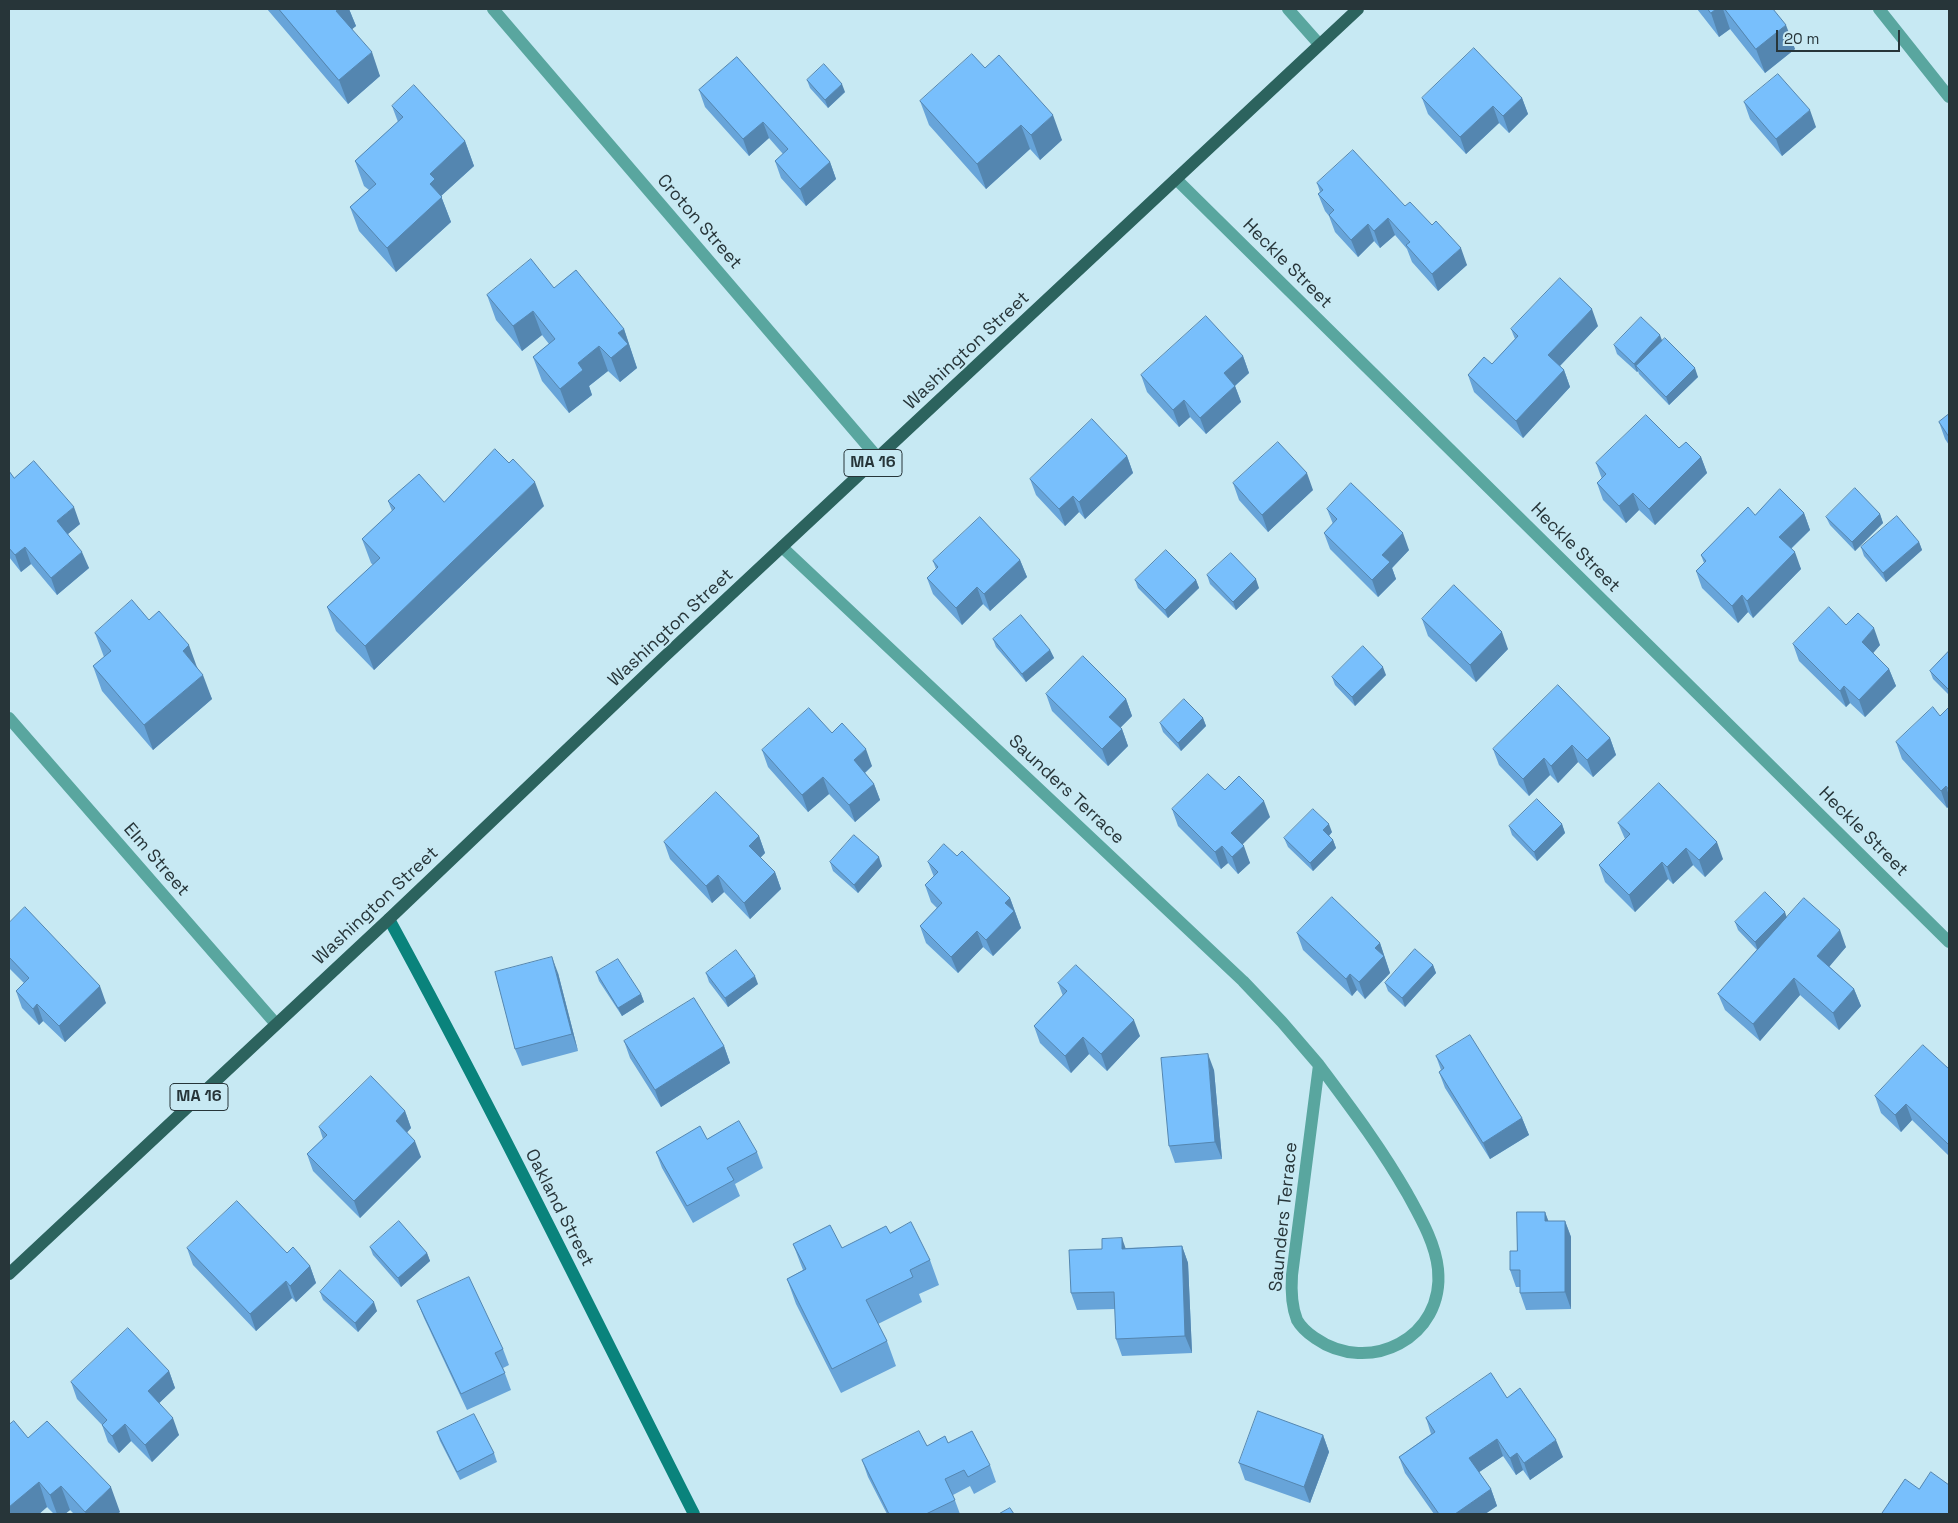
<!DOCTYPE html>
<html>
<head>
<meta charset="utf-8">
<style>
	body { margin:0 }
	#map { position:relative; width:1958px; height:1523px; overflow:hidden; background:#c7e9f3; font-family:"Space Grotesk",sans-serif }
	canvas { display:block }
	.frame { position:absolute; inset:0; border:10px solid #273539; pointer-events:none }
	.scale { position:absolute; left:1776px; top:30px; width:124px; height:22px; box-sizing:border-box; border:2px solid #273539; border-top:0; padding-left:6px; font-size:15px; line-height:18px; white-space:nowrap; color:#273539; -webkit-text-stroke:4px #c7e9f3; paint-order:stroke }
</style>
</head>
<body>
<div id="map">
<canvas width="1958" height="1523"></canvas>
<div class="frame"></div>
<div class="scale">20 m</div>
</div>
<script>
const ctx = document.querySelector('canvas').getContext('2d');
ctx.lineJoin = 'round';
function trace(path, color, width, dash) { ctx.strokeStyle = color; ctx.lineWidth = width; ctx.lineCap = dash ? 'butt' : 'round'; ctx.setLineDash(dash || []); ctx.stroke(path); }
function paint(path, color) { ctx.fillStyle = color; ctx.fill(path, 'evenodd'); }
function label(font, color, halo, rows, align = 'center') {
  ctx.font = font + ' "Space Grotesk",sans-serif'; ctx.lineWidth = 4.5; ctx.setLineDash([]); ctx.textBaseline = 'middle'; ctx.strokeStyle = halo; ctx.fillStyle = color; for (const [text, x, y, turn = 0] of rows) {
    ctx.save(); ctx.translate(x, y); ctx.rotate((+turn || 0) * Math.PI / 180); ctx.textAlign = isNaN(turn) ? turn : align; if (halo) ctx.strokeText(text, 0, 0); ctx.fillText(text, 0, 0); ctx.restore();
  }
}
trace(new Path2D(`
	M493,9l385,449
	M1288,9l31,35
	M1879,9l70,88
	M1176,179l773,763
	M782,547l461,434 39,41 37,43 -27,210c-1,15 -1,30 5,45 4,7 12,14 18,18 54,38 130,0 123,-69 -3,-27 -18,-52 -31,-76 -27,-47 -56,-85 -88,-128
	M9,718l267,306`), '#59a69f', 12);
trace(new Path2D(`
	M389,919c107,196 204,396 305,595`), '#0a837c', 12);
trace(new Path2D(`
	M9,1274l380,-355 274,-261 695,-649`), '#2c635e', 12);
paint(new Path2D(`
	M267,9h82l7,17 -4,3 28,47 -32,28z
	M1697,9h76l22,40 -30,24 -35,-44 -11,8z
	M737,57l93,105 6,17 -30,27 -25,-28 -6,-17 8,-7 -14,-16 -20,18 -44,-49 -6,-17z
	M985,68l77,72 -22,20 -10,-11 -44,40 -57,-64 -9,-24z
	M807,80l38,12 -17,16 -18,-20z
	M1422,98h100l6,16 -19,19 -10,-10 -33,31 -38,-40z
	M1744,102l72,25 -34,29 -32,-37z
	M392,106l73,35 9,25 -33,30 10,26 -55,50 -37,-41 -9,-24 19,-17 -5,-4 -9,-25 43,-39z
	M1317,183l88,23 62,59 -29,26 -26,-29 -5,-13 -12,-14 -15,13 -6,-7 -16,16 -23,-25 -6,-16 -4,-5 -7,-17 2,-2z
	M554,288l70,41 13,39 -17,14 -12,-11 -19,15 3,9 -23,18 -27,-32 -9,-24 16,-13 -7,-9 -20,16 -26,-31 -9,-25z
	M1598,326l-38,40 4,4 6,17 -47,51 -49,-46 -6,-17 24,-11 23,-25 -4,-10z
	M1662,340l36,37 -29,28 -30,-31 -1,-3 -1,1 -20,-18 -3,-9z
	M1243,356l6,17 -14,13 6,16 -35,32 -16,-17 -11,10 -32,-35 -6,-17z
	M1949,414v31l-4,-6 -6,-17z
	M1679,448l22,9 6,16 -52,52 -16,-15 -13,13 -23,-23 -6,-17 5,-4 -6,-16z
	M1127,456l6,17 -48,46 -6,-7 -14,14 -29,-31 -6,-16z
	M9,471l5,7 66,46 -12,10 21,34 -32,27 -26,-31 -10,8 -12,-15z
	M1233,483l80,7 -45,42 -29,-32z
	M388,501l56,1 100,4 -170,164 -38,-39 -9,-24 46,-42 -2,-2 -9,-24 30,-28z
	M1327,509l82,41 -17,18 4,11 -18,18 -48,-48 -6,-16 9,-9z
	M1804,513l6,17 -19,19 10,20 -48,49 -5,-6 -10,11 -36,-35 -6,-17 8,-8 -3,-8 54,-40z
	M1880,514l3,9 -28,28 -25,-26 -4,-8z
	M1919,542l3,8 -36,32 -22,-26 -3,-9z
	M1020,560l7,17 -37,34 -7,-7 -21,21 -29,-31 -6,-16 9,-9 -3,-8z
	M1207,575l52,13 -23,22 -26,-26z
	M1135,580h61l3,8 -31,30 -30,-30z
	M1422,619l86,30 -32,33 -48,-46z
	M149,620l48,47 15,32 -59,51 -51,-59 -9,-25 11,-9 -9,-24z
	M1846,625l34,20 -7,8 16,16 7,17 -31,31 -15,-14 -4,4 -47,-46 -6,-17z
	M993,639l57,11 4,8 -28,24 -30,-35z
	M1949,651v44l-16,-16 -3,-8z
	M1386,675l-31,31 -20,-21 -3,-8z
	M1046,694l80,5 6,17 -12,12 2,1 6,17 -20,20 -56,-55z
	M1949,707v99l-2,2 -45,-49 -6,-17 44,-26z
	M1203,718l3,8 -25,25 -18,-19 -3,-9z
	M832,733l40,33 -7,7 9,11 6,16 -25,22 -26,-28 -21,18 -40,-45 -6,-17z
	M1610,738l6,17 -23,22 -15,-15 -20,21 -8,-8 -21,21 -30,-31 -6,-16z
	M1172,809l98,8 -28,27 8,19 -12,11 -10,-11 -7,6 -43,-43z
	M1618,823l105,36 -18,18 -12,-12 -20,19 -5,-5 -33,33 -30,-30 -6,-17 26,-26z
	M1562,824l3,9 -28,28 -25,-26 -3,-9z
	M1332,832l-3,4 4,4 3,8 -23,23 -25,-24 -4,-9z
	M759,836l6,17 -5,5 15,14 6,17 -31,30 -26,-27 -12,11 -42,-44 -6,-17z
	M957,856l53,42 11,30 -28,28 -10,-9 -25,26 -32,-30 -6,-17 17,-18 -6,-6 -6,-17 9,-8 -6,-15z
	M830,862l52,4 -24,27 -25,-22z
	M1787,917l59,30 -17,19 25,23 7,17 -22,24 -39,-35 -40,46 -35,-31 -7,-16 39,-44 -19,-20 -3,-8z
	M9,923l97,80 -41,39 -22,-21 -4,4 -17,-17 -6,-17 8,-8 -15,-15z
	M1297,933l83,10 10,30 -25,26 -8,-9 -5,6 -49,-46z
	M1433,965l3,8 -31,34 -17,-16 -3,-8z
	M596,972l45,22 3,8 -22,14 -23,-35z
	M558,973l20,78 -56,15 -7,-17z
	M706,973l52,11 -30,23 -19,-25z
	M1058,983l82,53 -33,35 -18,-17 -18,19 -31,-30 -6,-17 29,-30z
	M624,1041l100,5 6,17 -69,44 -31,-49z
	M1436,1056l86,62 7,17 -39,24 -45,-71 -6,-16 2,-2z
	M1949,1069v87l-37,-36 -11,12 -20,-19 -6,-17z
	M1214,1070l8,89 -47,4 -6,-17z
	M405,1111l6,17 -4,4 14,25 -61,61 -47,-47 -6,-17 16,-15 -4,-12z
	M707,1139l50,13 6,16 -28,16 5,12 -47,27 -31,-55 -6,-16z
	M1545,1212l3,9h17l6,16v72l-45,1 -6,-17v-6h-4l-6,-17 7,-19z
	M890,1233l40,27 9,25 -20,9 3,8 -44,22 9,17 9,25 -55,27 -45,-89 -9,-25 16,-9 -10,-26 49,4z
	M1182,1246l6,17 4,90 -70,3 -6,-17 -1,-30 -38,1 -6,-17 55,-45z
	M370,1247l57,6 3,8 -29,26 -28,-32z
	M187,1248l100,5 23,13 6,17 -20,19 -4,-4 -36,33 -63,-66z
	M320,1292l57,19 -19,21 -35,-32z
	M417,1301l86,48 6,16 -6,3 8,22 -44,20 -43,-92z
	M169,1371l6,17 -16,15 20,32 -27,27 -21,-21 -12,12 -11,-11 -6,-17 -25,-26 -6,-17z
	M1507,1398l56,59 -33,23 -7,-10 -7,5 -13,-19 -24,16 12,17 6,17 -12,8h-51l-29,-41 -6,-16 32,-23 -5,-16z
	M437,1432l57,21 3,9 -37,18 -20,-39z
	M1323,1435l6,17 -19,51 -65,-23 -6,-17z
	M28,1438l92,74 -3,2h-43l-4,-4 -5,4h-11l-7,-7 -8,7h-30z
	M948,1443l42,22 6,17 -22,12 -4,-8 -17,9 7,19h-73l-19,-37 -6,-17 65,-14z`), '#67a4d9');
paint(new Path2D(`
	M339,9h10l7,17 -11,9 -9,-24z
	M1716,9h7l7,20 -11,8 -8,-24z
	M1786,25l9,24 -30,24 -9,-24z
	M372,52l8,24 -32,28 -9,-24z
	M842,84l3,8 -17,16 -3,-8z
	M1522,98l6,16 -19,19 -6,-17z
	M1493,106l6,17 -33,31 -6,-17z
	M1810,110l6,17 -34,29 -6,-17z
	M1053,115l9,25 -22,20 -9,-25z
	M763,122l6,16 -20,18 -6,-17z
	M1021,125l9,24 -44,40 -9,-25z
	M465,141l9,25 -33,30 10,26 -55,50 -9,-24 43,-64v-10z
	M830,162l6,17 -30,27 -6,-17z
	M1388,218l7,17 -15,13 -6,-17z
	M1368,224l6,17 -16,16 -7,-17z
	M1461,248l6,17 -29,26 -6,-17z
	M1592,309l6,17 -44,46 -6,-17z
	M533,311l9,24 -20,16 -9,-25z
	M624,329l13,39 -17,14 -9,-24 7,-25z
	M1660,335l3,8 -27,23 2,5 -1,1 -3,-8z
	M599,346l9,25 -19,15 3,9 -23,18 -9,-24 18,-26z
	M1243,356l6,17 -19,17 -6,-17z
	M1695,368l3,9 -29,28 -3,-8z
	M1564,370l6,17 -47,51 -7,-17z
	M1235,386l6,16 -35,32 -6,-16z
	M1184,400l6,17 -11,10 -6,-17z
	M1127,456l6,17 -48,46 -6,-17z
	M1701,457l6,16 -52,52 -6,-16z
	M1307,473l6,17 -45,42 -6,-17z
	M535,482l9,24 -170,164 -9,-24z
	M1633,493l6,17 -13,13 -7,-17z
	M1073,496l6,16 -14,14 -6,-17z
	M74,507l6,17 -17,14 -6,-17z
	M1804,513l6,17 -25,24 -6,-17z
	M1880,514l3,9 -28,28 -3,-9z
	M1403,533l6,17 -17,18 4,11 -18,18 -6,-17 10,-25z
	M1919,542l3,8 -36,32 -3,-9z
	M25,547l6,17 -10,8 -6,-17z
	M82,552l7,16 -32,27 -6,-17z
	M1795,552l6,17 -48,49 -6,-17z
	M1020,560l7,17 -37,34 -6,-17z
	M1256,579l3,9 -23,22 -3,-8z
	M1196,580l3,8 -31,30 -3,-8z
	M977,587l6,17 -21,21 -6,-17z
	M1742,595l6,17 -10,11 -6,-17z
	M1874,628l6,17 -12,14 -6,-17z
	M1502,632l6,17 -32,33 -6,-17z
	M189,645l9,25 -15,-19z
	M1050,650l4,8 -28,24 -4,-8z
	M1383,667l3,8 -31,31 -3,-9z
	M1889,669l7,17 -31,31 -6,-17z
	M203,675l9,24 -59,51 -9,-25z
	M1844,686l6,17 -4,4 -6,-16z
	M1126,699l6,17 -17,17 -6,-16z
	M1203,718l3,8 -25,25 -3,-8z
	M1122,729l6,17 -20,20 -6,-17z
	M1610,738l6,17 -23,22 -6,-17z
	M1572,745l6,17 -20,21 -7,-17z
	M866,749l6,17 -12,11 -6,-17z
	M1544,758l6,17 -21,21 -6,-17z
	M823,777l6,17 -21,18 -6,-17z
	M874,784l6,16 -25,22 -6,-17z
	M1946,786l3,10v10l-2,2 -6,-17z
	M1264,801l6,16 -33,33 -6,-17z
	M1329,824l3,8 -6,7 -3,-9z
	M1562,824l3,9 -28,28 -3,-9z
	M759,836l6,17 -10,10 -6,-17z
	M1333,840l3,8 -23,23 -3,-8z
	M1717,842l6,17 -18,18 -6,-17z
	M1222,846l6,17 -7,6 -6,-17z
	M1244,846l6,17 -12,11 -6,-17z
	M1686,848l7,17 -20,19 -6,-17z
	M879,857l3,9 -24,27 -4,-8z
	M1662,862l6,17 -33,33 -6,-17z
	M775,872l6,17 -31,30 -6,-16z
	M718,875l6,17 -12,11 -6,-17z
	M1010,898l11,30 -28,28 -7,-16 19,-37z
	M1785,912l3,9 -30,30 -3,-9z
	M1840,930l6,17 -22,26 -7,-17z
	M977,931l6,16 -25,26 -7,-16z
	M1380,943l10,30 -25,26 -6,-17 16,-34z
	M552,957l6,16 20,78 -6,-17z
	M1433,965l3,8 -31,34 -3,-9z
	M1350,974l7,16 -5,6 -6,-17z
	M755,976l3,8 -30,23 -3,-9z
	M1794,978l6,17 -40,46 -7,-17z
	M100,986l6,17 -41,39 -6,-16z
	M1854,989l7,17 -22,24 -6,-17z
	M641,994l3,8 -22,14 -4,-8z
	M37,1004l6,17 -4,4 -6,-16z
	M1134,1020l6,16 -33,35 -6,-17z
	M1083,1037l6,17 -18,19 -6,-17z
	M724,1046l6,17 -69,44 -6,-17z
	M1208,1054l6,16 8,89 -7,-17z
	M1906,1104l6,16 -11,12 -6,-17z
	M405,1111l6,17 -9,10 -6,-17z
	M1522,1118l7,17 -39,24 -7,-16z
	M415,1141l6,16 -61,61 -6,-17z
	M1545,1212l6,16 -6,-7z
	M1565,1221l6,16v72l-6,-17z
	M1122,1238l6,17 -6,-6z
	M1182,1246l6,17 4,90 -7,-17z
	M427,1253l3,8 -29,26 -3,-9z
	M310,1266l6,17 -20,19 -6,-16z
	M286,1281l6,17 -36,33 -6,-17z
	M374,1302l3,9 -19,21 -3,-9z
	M169,1371l6,17 -21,20 -6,-17z
	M173,1418l6,17 -27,27 -7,-17z
	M125,1424l6,17 -12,12 -7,-17z
	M1323,1435l6,17 -19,51 -6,-16z
	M1497,1439l6,17 -28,19 -6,-17z
	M1556,1440l7,17 -33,23 -6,-17z
	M1517,1453l6,17 -7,5 -6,-17z
	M39,1482l8,25 -8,7h-30v-7z
	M61,1486l9,24 -5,4h-8l-7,-19z
	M111,1487l9,25 -3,2h-31l-1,-2z
	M1491,1489l6,17 -12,8h-30z`), '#5486b0');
const building = new Path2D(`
	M279,9h60l-3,2 36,41 -33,28z
	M1708,9h8l-5,4z
	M1725,9h48l13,16 -30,24z
	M1474,48l48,50 -19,18 -10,-10 -33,31 -38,-39z
	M972,54l13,14 14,-13 54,60 -22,20 -10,-10 -44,39 -57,-63z
	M737,57l93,105 -30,27 -25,-28 13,-12 -25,-27 -20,17 -44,-49z
	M824,64l18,20 -17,16 -18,-20z
	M1778,74l32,36 -34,29 -32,-37z
	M414,85l51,56 -35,33 5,5 -5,5 12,13 -55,51 -37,-41 26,-23 -21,-23 48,-44 -11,-11z
	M1353,150l52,56 5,-4 22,23 4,-4 25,27 -29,26 -26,-29 4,-3 -22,-24 -14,13 -6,-7 -17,16 -22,-25 5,-5 -16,-16 5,-4 -6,-7z
	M531,259l23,29 22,-18 48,59 -6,4 10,11 -17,14 -12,-12 -21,17 5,7 -23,19 -27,-32 22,-18 -22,-28 -20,15 -26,-31z
	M1560,278l32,31 -44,46 16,15 -48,51 -48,-46 16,-18 8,7 26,-28 -7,-7z
	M1206,316l37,40 -19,17 11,13 -35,32 -16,-18 -11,10 -32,-35z
	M1641,317l19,18 -26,29 -20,-19z
	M1665,338l30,30 -29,29 -30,-31z
	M1949,414v23l-10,-15z
	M1646,415l33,33 7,-6 15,15 -52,52 -16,-16 -14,13 -22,-23 9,-9 -10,-11z
	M1092,419l35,37 -48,46 -6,-6 -14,13 -29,-30z
	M1278,442l29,31 -45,42 -29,-32z
	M495,449l14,14 4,-4 22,23 -170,164 -38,-39 53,-49 -18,-19 33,-31 -7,-7 31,-27 25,28z
	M34,461l40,46 -17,14 25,31 -31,26 -26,-31 -10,8 -6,-7v-77l5,7z
	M1351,483l52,50 -21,22 8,7 -18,18 -48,-47 13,-14 -10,-10z
	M1855,488l25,26 -28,28 -26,-25z
	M1780,489l24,24 -25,24 16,15 -48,49 -5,-6 -10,11 -36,-35 10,-10 -5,-6 47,-48 7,8z
	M1897,516l22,26 -36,31 -22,-26z
	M980,517l40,43 -36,34 -7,-7 -21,21 -29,-30 11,-11 -5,-6z
	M1166,550l30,30 -31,30 -30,-30z
	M1231,553l25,26 -23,23 -26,-27z
	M1454,585l48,47 -32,33 -48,-46z
	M132,600l17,20 10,-9 30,34 -6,6 20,24 -59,50 -51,-59 18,-15 -16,-18z
	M1829,607l17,18 12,-12 16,15 -12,14 27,27 -30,31 -15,-14 -4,5 -47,-47z
	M1021,615l29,35 -28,24 -29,-35z
	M1363,646l20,21 -31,30 -20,-20z
	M1949,651v39l-19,-19z
	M1083,656l43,43 -17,18 13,12 -20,20 -56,-55z
	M1558,685l52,53 -23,22 -15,-15 -21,21 -7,-8 -21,21 -30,-30z
	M1184,699l19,19 -25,25 -18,-20z
	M1933,707l7,9 9,-9v83l-3,-4 -5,5 -45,-49z
	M809,708l23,25 10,-10 24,26 -12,11 20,24 -25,21 -26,-28 -21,18 -40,-45z
	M1208,774l17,16 14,-14 25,25 -33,32 13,13 -12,11 -10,-11 -7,6 -43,-43z
	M1659,783l58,59 -18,18 -13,-12 -19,19 -5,-5 -33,33 -30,-30 31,-31 -12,-11z
	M716,792l43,44 -10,10 26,26 -31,31 -26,-28 -12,11 -42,-44z
	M1537,799l25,25 -28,28 -25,-26z
	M1313,809l16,15 -6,6 10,10 -23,23 -26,-25z
	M854,835l25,22 -25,28 -24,-23z
	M944,844l13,12 5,-5 48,47 -5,5 9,8 -28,29 -9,-9 -26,26 -31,-31 22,-23 -17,-18 13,-13 -10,-10z
	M1765,892l20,20 -30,30 -20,-20z
	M1332,897l48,46 -5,5 9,8 -25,26 -9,-8 -4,5 -49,-46z
	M1804,898l36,32 -23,26 37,33 -21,24 -39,-35 -41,46 -35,-30z
	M25,907l75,79 -41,40 -22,-22 -4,5 -17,-18 13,-13 -20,-21v-34z
	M1415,949l18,16 -31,33 -17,-15z
	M736,950l19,26 -30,22 -19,-25z
	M552,957l20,77 -57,15 -20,-77z
	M618,959l23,35 -23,14 -22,-36z
	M1076,965l58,55 -33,34 -18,-17 -18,19 -31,-30 33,-35 -9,-8z
	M694,998l30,48 -69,44 -31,-49z
	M1470,1035l52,83 -39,25 -44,-71 5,-4 -8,-12z
	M1923,1045l26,24v76l-43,-41 -11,11 -20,-19z
	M1208,1054l7,88 -46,4 -8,-88z
	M371,1076l34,35 -9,10 19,20 -61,60 -47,-47 20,-19 -8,-8z
	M739,1121l18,31 -30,16 7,12 -47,26 -31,-54 44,-26 7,13z
	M237,1201l50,52 6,-6 17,19 -20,20 -4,-5 -36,33 -63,-66z
	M1517,1212h28v9h20v71l-45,1v-23h-10v-19h7z
	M399,1221l28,32 -29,25 -28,-31z
	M911,1222l19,38 -20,10 3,7 -47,23 21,41 -55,28 -45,-90 19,-10 -13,-25 37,-19 12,23 44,-22 4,7z
	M1122,1238v11l60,-3 3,90 -69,3 -2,-47 -43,1 -2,-43 33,-1v-10z
	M340,1270l34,32 -19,21 -35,-31z
	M469,1277l34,72 -8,4 10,20 -44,21 -44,-93z
	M128,1328l41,43 -21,20 25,27 -28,27 -20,-21 -13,12 -10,-11 5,-5 -36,-38z
	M1491,1373l16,25 13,-10 36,52 -32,23 -7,-10 -7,5 -13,-19 -28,19 22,31 -36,25h-16l-40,-57 36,-25 -9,-14z
	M1258,1411l65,24 -19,52 -65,-24z
	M474,1414l20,39 -37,19 -20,-40z
	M14,1421l14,17 19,-17 64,66 -26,25 -24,-26 -11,9 -11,-13 -30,25v-82z
	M919,1431l8,15 18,-10 3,7 24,-12 18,34 -22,12 -4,-7 -19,9 10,21 -29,14h-37l-27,-54z
	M1931,1472l18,13v29h-65l-2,-1 23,-34 14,10z
	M1010,1508l4,6h-15z`);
paint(building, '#78bffc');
trace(building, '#5486b0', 1);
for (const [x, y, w] of [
	[873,463,58],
	[199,1097,58]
]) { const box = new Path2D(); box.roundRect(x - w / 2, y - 13.5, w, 27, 4); ctx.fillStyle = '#c7e9f3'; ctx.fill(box); trace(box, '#273539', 1); }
label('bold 16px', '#273539', null, [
	["MA 16",873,463],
	["MA 16",199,1097]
]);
label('18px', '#273539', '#c7e9f3', [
	["Croton Street",699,222,49],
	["Heckle Street",1287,264,45],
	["Washington Street",967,351,-43],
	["Heckle Street",1575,548,45],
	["Washington Street",671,628,-43],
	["Saunders Terrace",1066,790,43],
	["Heckle Street",1863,832,45],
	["Elm Street",156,860,49],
	["Washington Street",376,906,-43],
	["Oakland Street",559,1208,63],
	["Saunders Terrace",1284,1217,-84]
]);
</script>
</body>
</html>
